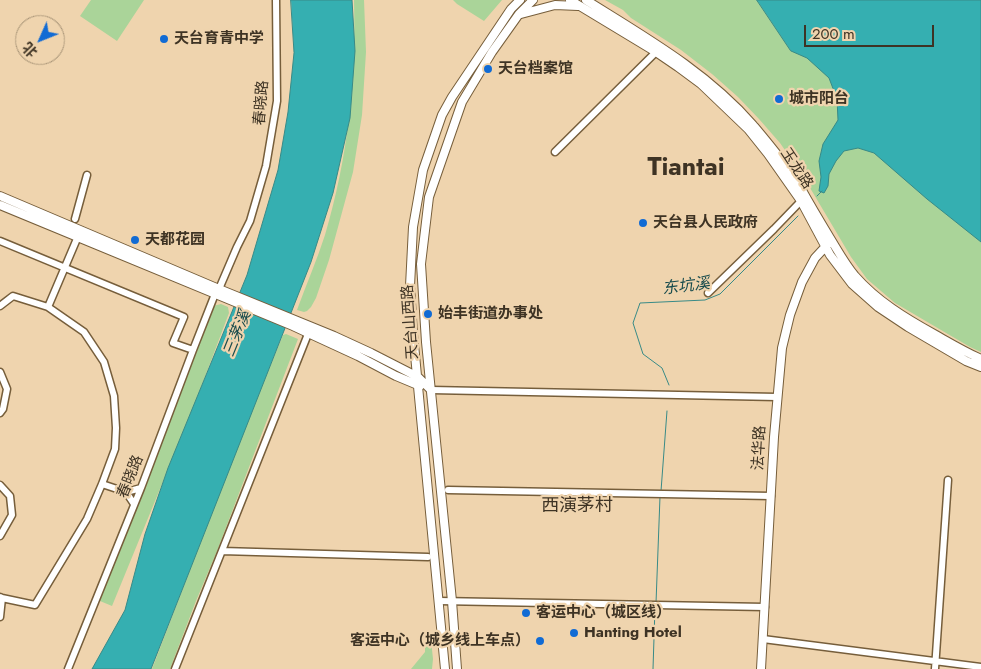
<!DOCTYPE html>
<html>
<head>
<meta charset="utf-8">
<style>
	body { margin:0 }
	#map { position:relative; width:981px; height:669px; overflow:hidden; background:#efd4ae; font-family:Jost,"Noto Sans SC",sans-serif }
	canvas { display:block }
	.north { position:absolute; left:15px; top:15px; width:50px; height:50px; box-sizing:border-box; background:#efd4ae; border:1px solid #a89477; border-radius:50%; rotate:226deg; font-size:14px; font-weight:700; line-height:20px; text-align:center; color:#3e3324 }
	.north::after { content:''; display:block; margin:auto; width:18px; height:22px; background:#116bd4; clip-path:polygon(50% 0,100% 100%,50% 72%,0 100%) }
	.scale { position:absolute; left:804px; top:25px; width:130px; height:22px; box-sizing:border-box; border:2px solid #3e3324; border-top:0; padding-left:6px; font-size:15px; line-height:18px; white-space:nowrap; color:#3e3324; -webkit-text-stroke:4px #efd4ae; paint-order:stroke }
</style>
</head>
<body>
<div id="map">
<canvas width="981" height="669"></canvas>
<div class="north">北</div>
<div class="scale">200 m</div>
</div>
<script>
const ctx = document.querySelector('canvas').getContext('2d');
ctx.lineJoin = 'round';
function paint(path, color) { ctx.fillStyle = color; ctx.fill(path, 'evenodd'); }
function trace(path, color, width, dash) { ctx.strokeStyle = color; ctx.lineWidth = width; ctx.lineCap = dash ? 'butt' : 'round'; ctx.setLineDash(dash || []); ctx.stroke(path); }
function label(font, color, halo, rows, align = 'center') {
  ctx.font = font + ' Jost,"Noto Sans SC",sans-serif'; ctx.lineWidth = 4.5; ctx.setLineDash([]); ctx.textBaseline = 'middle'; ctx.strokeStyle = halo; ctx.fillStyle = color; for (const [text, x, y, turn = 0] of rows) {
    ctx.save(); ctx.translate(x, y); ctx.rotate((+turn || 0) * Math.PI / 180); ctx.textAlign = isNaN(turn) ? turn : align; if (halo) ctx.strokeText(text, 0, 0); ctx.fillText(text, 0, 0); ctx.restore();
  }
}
paint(new Path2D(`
	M91,0h53l-27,41 -37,-25z
	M354,0h10l2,52 -4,63 -9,57 -24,88 -13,38 -5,9 -4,4 -3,1 -7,-2c9,-25 20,-50 28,-75 23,-77 31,-155 29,-235z
	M453,0h49l-18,21 -27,-17z
	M605,0h376v352l-11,-5 -75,-44 -28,-24 -16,-22 -48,-81 -23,-33 -21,-24 -21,-22 -26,-23 -31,-24 -50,-32 -8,-8z
	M221,304l7,3 1,6 -35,93 -82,200 -12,-5 34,-97 79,-198z
	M286,334l12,5 -81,212 -21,50 -26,68h-18l90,-235 41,-99z
	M429,640h2l2,19 -1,10h-21l14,-17v-8z`), '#aad499');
const water = new Path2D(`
	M291,0h61l3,51 -5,67 -17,75 -22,69 -160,407h-59l33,-59 20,-76 23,-66 79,-193 31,-105 10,-58 6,-59z
	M757,0h224v242l-54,-43 -53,-46 -16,-5 -14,3 -8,10 -7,13 -1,12 -4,7 -5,-2 2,-14 -2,-16 4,-17 15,-24 -1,-21 -8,-21 -22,-20 -16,-7z`);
paint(water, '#35afb1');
trace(water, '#388a87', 1);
trace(new Path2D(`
	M817,196l5,-5
	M669,385l-7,-17 -19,-14 -10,-31 7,-20 65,-3 15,-6 78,-78
	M661,491l6,-80
	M656,603l4,-106
	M653,669l2,-62`), '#388a87', 1);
const minor = new Path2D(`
	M555,152l101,-100
	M75,219l12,-44
	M0,241l184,76 -11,26 20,7
	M219,289l18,-42 13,-26 16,-55 11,-65 -1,-101
	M708,293l66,-64 27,-28
	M0,306l13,-10 35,11 36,25 20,30 10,34 2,32 -1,21 -13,35 -15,35 -52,86 -33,-7
	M48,307l31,-73
	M0,372l7,17 -4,20 -3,4
	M431,390l346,7
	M102,484l24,8
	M0,485l10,11 2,19 -12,21
	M448,490l323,6
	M134,504l-8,-12 15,-4
	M222,551l206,6
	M0,597l2,1 -2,19
	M439,601l326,6
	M763,639l218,28
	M68,669l73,-181 52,-138 22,-56
	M175,669l133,-335
	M935,669l13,-189`);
const major = new Path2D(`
	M570,0l86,52 22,15 23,17 47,45 20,25 33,47 29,54 22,29 26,23 30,20 58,34 15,6
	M586,0c59,37 121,72 167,125 16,19 33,39 46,60 10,18 20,35 31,53 8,13 15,26 25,38 22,25 50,42 79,58 16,9 31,18 47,25
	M521,14l34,-9 23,1
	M0,196l219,93 115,47 37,17 47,24 13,13
	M0,205l293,121 65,30 38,20 24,10
	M445,669l-32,-335 -3,-48 3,-59 10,-57 19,-55 10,-18 59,-88 9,-9
	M457,669l-5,-68 -26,-259 -5,-78 8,-67 33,-95 30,-50 27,-38 14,-14
	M761,669l13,-232 8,-89 8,-33 12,-33 13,-24 13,-14`);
trace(minor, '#765e3b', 9);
trace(major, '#765e3b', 10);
trace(minor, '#fff', 6);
trace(major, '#fff', 8);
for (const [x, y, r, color] of [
	[164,39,5,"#116bd4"],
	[488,69,5,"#116bd4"],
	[779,99,5,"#116bd4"],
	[643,223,5,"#116bd4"],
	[135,240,5,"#116bd4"],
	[428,314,5,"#116bd4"],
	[526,613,5,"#116bd4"],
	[574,633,5,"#116bd4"],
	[540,641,5,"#116bd4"]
]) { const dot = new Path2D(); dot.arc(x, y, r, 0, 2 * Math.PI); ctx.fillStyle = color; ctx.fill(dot); trace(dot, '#efd4ae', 2); }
label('bold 15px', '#3e3324', '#efd4ae', [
	["天台育青中学",174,39],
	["天台档案馆",498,69],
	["城市阳台",789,99],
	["天台县人民政府",653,223],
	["天都花园",145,240],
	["始丰街道办事处",438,314],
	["客运中心（城区线）",536,613],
	["Hanting Hotel",584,633],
	["客运中心（城乡线上车点）",530,641,"right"]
], 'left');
label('15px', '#3e3324', '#efd4ae', [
	["春晓路",262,103,-85],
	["玉龙路",796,169,56],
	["天台山西路",411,322,-94],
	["法华路",760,448,-87],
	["春晓路",131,477,-68]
]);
label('italic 16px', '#194c4d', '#efd4ae', [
	["东坑溪",686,287,-7],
	["三茅溪",238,334,-68]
]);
label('18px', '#3e3324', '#efd4ae', [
	["西演茅村",577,507]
]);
label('bold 25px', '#3e3324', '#efd4ae', [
	["Tiantai",686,169]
]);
</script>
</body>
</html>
